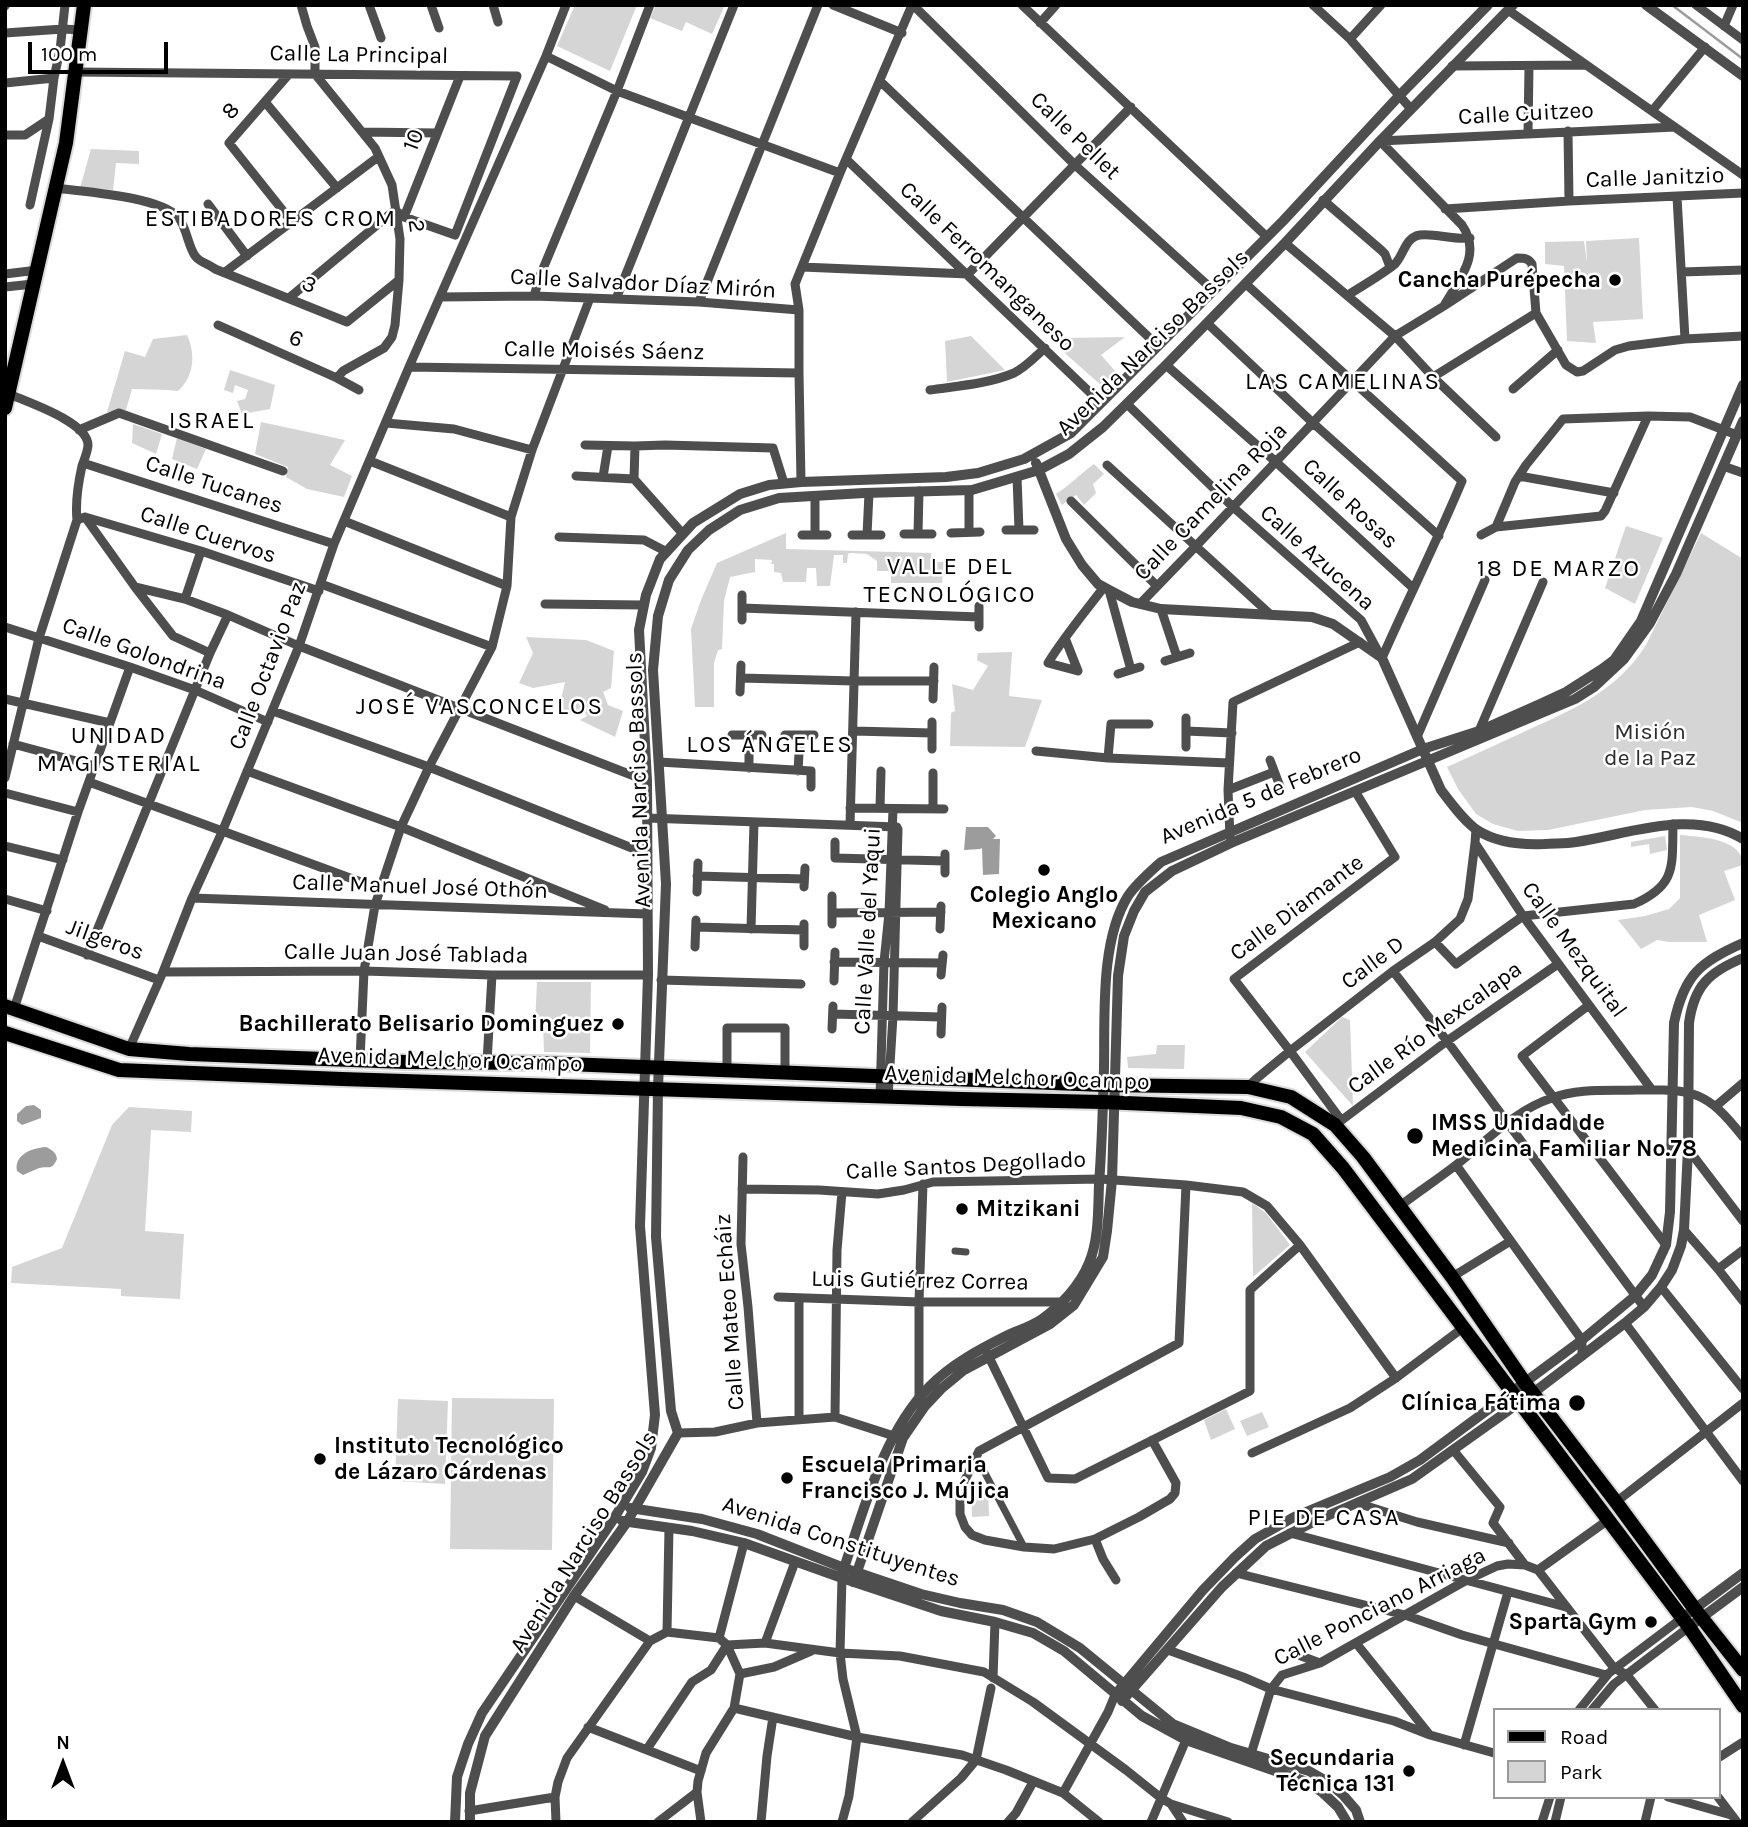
<!DOCTYPE html>
<html>
<head>
<meta charset="utf-8">
<style>
	body { margin:0 }
	#map { position:relative; width:1748px; height:1827px; overflow:hidden; background:#fff; font-family:Karla,sans-serif }
	canvas { display:block }
	.frame { position:absolute; inset:0; border:7px solid #000; pointer-events:none }
	.legend { position:absolute; left:1493px; top:1708px; width:228px; height:91px; box-sizing:border-box; background:#fff; border:2px solid #999; margin:0; padding:9px 12px; list-style:none; font-size:21px; color:#000 }
	.legend li { display:flex; align-items:center; gap:14px; height:35px }
	.legend b { width:35px; border:2px solid #999 }
	.north { position:absolute; left:28px; top:1729px; width:70px; height:70px; -webkit-text-stroke:5px #fff; paint-order:stroke; rotate:0deg; font-size:19px; font-weight:700; line-height:28px; text-align:center; color:#000 }
	.north::after { content:''; display:block; margin:auto; width:24px; height:32px; background:#000; clip-path:polygon(50% 0,100% 100%,50% 72%,0 100%) }
	.scale { position:absolute; left:28px; top:42px; width:140px; height:32px; box-sizing:border-box; border:4px solid #000; border-top:0; padding-left:9px; font-size:21px; line-height:24px; white-space:nowrap; color:#000; -webkit-text-stroke:5px #fff; paint-order:stroke }
</style>
</head>
<body>
<div id="map">
<canvas width="1748" height="1827"></canvas>
<div class="frame"></div>
<ul class="legend">
<li><b style="height:9px;background:#000"></b>Road</li>
<li><b style="height:19px;background:#d5d5d5"></b>Park</li>
</ul>
<div class="north">N</div>
<div class="scale">100 m</div>
</div>
<script>
const ctx = document.querySelector('canvas').getContext('2d');
ctx.lineJoin = 'round';
function paint(path, color) { ctx.fillStyle = color; ctx.fill(path, 'evenodd'); }
function trace(path, color, width, dash) { ctx.strokeStyle = color; ctx.lineWidth = width; ctx.lineCap = dash ? 'butt' : 'round'; ctx.setLineDash(dash || []); ctx.stroke(path); }
function label(font, color, halo, rows, align = 'center') {
  ctx.font = font + ' Karla,sans-serif'; ctx.lineWidth = 5; ctx.setLineDash([]); ctx.textBaseline = 'middle'; ctx.strokeStyle = halo; ctx.fillStyle = color; for (const [text, x, y, turn = 0] of rows) {
    ctx.save(); ctx.translate(x, y); ctx.rotate((+turn || 0) * Math.PI / 180); ctx.textAlign = isNaN(turn) ? turn : align; if (halo) ctx.strokeText(text, 0, 0); ctx.fillText(text, 0, 0); ctx.restore();
  }
}
paint(new Path2D(`
	M575,5h62l-27,66 -53,-25z
	M656,5h69l-13,29 -26,-12 -4,9 -32,-13z
	M91,149l48,2v13l-23,-1 -3,27 -33,-2z
	M1639,238l4,81 -50,3 3,21 -29,-2 -3,-75 -19,-2v-22l39,-1 3,22 -1,-22z
	M187,335c9,19 7,42 -9,56 -16,-2 -30,-1 -46,-2l-6,21 -19,2 18,-61 20,6 8,-18z
	M971,336l34,34 -58,12 -2,-41z
	M1125,337l-24,18 15,17 -14,14 -43,-38 5,-10z
	M230,370l45,15 -5,24 -28,5 -5,-13 8,-2 3,-9 -13,-5 -2,8 -9,-3z
	M261,422l84,18 -15,25 22,11 -8,21 -37,-8 -21,-12 2,-10 -33,-13z
	M133,424l29,10 -6,20 -24,-11z
	M177,438l29,11 -9,20 -25,-10z
	M1094,464l10,10 -11,10 3,9 -12,12 -8,-10 -14,10 -6,-11c14,-9 24,-20 38,-30z
	M1626,526l37,12 -28,66 -30,-16z
	M786,533v16l145,4v9h13l-2,21h-51v-12h-14v-10l-10,-7 -17,-1 -2,1 -1,9h-4v-8h-9l-4,31h-13l-1,-18h-9l-1,14h-23l-2,-9 -7,-1v-8h-3l1,-4 -17,-1v13l-25,5 -6,24 -2,48 -4,1 -4,13v44h-19l-4,-78 10,-29 16,-37z
	M1701,533l42,26v264l-30,-12 -21,-4 -47,3 -97,20 -30,1 -25,-7 -17,-10 -18,-25 -11,-22c28,-13 56,-25 83,-38 47,-21 87,-39 116,-84z
	M526,637l60,3 28,11 -3,37 -8,4 5,13 15,6 -8,26 -35,-17 7,-4 -3,-5h-15l-2,2 -8,-5 6,-26 -32,6 -14,-5 14,-30z
	M1012,652l-3,44 33,4 -17,47 -75,-1 1,-33 4,-2 -3,-27 21,6 15,-24 -11,-6 1,-7z
	M1680,835c20,2 63,3 63,30l-19,6 11,29 -36,15 8,27h-38l-12,-2 -16,9 -23,-29 27,-4 24,-7 11,-11z
	M1665,836l2,14 -17,4 -1,-10 -18,3v-5z
	M537,982h54l-1,71 -46,-1 -1,-28h-8z
	M1342,1017l8,3 3,86 -48,-54z
	M1157,1045h28l-1,24 -56,-1 -1,-11 29,-3z
	M129,1107l63,4 -1,21 -40,-2 -6,101 39,3 -4,65 -59,-3v-7l-110,-6 1,-16 50,-19 50,-123z
	M1252,1203l14,10 24,32 -37,32z
	M452,1398l102,1 -2,151 -102,-1z
	M398,1399l50,2 -3,83 -50,-3z
	M1226,1409l9,20 -24,11 -7,-20z
	M1262,1412l7,15 -22,9 -7,-15z
	M988,1487l1,29 -17,1 -1,-29z`), '#d5d5d5');
paint(new Path2D(`
	M966,827h22l8,9 -3,3h7l-1,35 -16,1 -1,-27 -2,1 -16,1z
	M34,1105l7,5v8l-19,7 -5,-4v-7l9,-8z
	M46,1147c6,3 10,5 11,12 -6,13 -8,6 -18,9 -5,2 -11,5 -16,7l-6,-4c-3,-16 14,-23 29,-24z`), '#9c9c9c');
trace(new Path2D(`
	M1672,5l71,54`), '#9c9c9c', 2.5);
const primary = new Path2D(`
	M5,408l61,-265 18,-138
	M5,1006l124,43 60,5 217,8 135,1 563,22 144,2 43,10 44,28 28,32 89,120 73,106 91,119 78,106 49,62
	M5,1033l114,37 223,9 619,20 142,3 138,6 40,9 32,17 30,34 346,459 54,79`);
trace(primary, '#dbdbdb', 18);
trace(new Path2D(`
	M955,1251l11,1
	M976,1456l48,91`), '#4e4e4e', 7);
trace(new Path2D(`
	M301,5l6,21 8,21v27l60,74 17,37 8,54 -1,41 -4,45 -3,12 -8,11 -41,23 -6,7
	M369,5l12,33
	M431,5l8,23
	M493,5l5,17
	M833,5l69,28
	M913,5l162,160 138,125
	M1022,5l245,232
	M1313,5l37,34 61,70
	M1696,5l47,35
	M5,6v-1
	M1508,10l235,165
	M1040,23l16,-18
	M1724,26l9,-21
	M5,33l58,-4 18,1
	M1350,39l31,-34
	M546,56l71,35 223,82
	M1452,66l134,-1
	M75,72l442,4 -62,159 -51,-18 -9,-7 -106,88
	M289,74l-60,69 63,79
	M881,82l277,264
	M5,83l49,-5
	M265,102l72,86
	M1652,111l53,-64
	M1568,131l1,70
	M362,132l75,1
	M1528,133l1,-66
	M5,135h20l24,-16
	M1380,141l295,-14
	M1380,141l82,84c20,29 -2,53 -17,79
	M846,159l255,244
	M56,188c29,4 102,8 122,29 9,10 10,31 18,40 4,5 14,8 19,12l132,53 52,-42
	M1677,197l8,142
	M1323,200l58,50 4,4 5,13
	M208,204l39,52
	M30,205l19,-86 5,-41 6,-28 5,-45
	M1445,209l124,-8 174,-8
	M404,217l56,-141
	M1285,243l110,93 38,41 63,60
	M802,267l166,7 163,-167
	M225,272l153,-115
	M1682,272l61,-2
	M5,274l33,-4
	M1246,284l216,197c-25,60 -54,118 -80,177
	M5,287l28,-3
	M1348,295c14,-9 35,-21 47,-31 9,-9 10,-27 25,-29 15,-2 33,5 50,3
	M534,296l6,-20 77,-185 33,-86
	M440,297l94,-1 165,6 100,8
	M616,299l118,-294
	M699,302l119,-297
	M1207,323l106,100 126,113
	M218,325l119,53 22,12
	M1166,365l110,97 137,126
	M409,367l390,6
	M1433,377l103,-64
	M1513,389l45,-39
	M930,390c27,-4 58,-6 84,-17 12,-6 21,-16 31,-25
	M9,394c18,8 79,28 79,51 0,6 -4,15 -6,21 -4,18 -7,35 -5,54l8,-3 116,34 118,40
	M1127,404l106,103 128,113 20,37
	M386,423l68,6 78,21
	M79,430l40,-17 164,58
	M585,445l50,1
	M370,461l141,56
	M83,463l251,81
	M1107,465l164,150
	M1723,466l20,7
	M576,476l58,3
	M1519,476l95,17
	M603,477l5,-31
	M1017,477l2,53
	M801,482l-2,-109v-63l-4,-26 45,-111 72,-168
	M815,496v39
	M1071,501l86,85
	M85,517l50,70 38,49 37,17
	M344,521l163,65
	M1496,527l19,-45 11,-17 37,-46 85,-3 42,1 47,18
	M1006,530h28
	M969,532v-42
	M951,533l29,-1
	M683,534l-49,-55 1,-33 30,-1 108,3 11,35
	M904,534h28
	M918,534l1,-43
	M802,535h25
	M852,535h29
	M867,535l2,-42
	M1481,535l15,-8 105,-11 4,-5 43,-95
	M559,537l85,3 23,12
	M321,584l171,63
	M135,587l50,12 43,16 71,31 348,135
	M1109,590l22,80
	M185,599l16,-48
	M545,604l99,1
	M1140,604l56,-58 199,-210 49,-30 73,-48c7,0 11,0 15,6l4,49 30,52 11,7 6,-1 32,-21 14,-4 56,-7 58,-3
	M979,606v21
	M742,608l237,9
	M1161,609l16,48
	M742,620v-25
	M5,627l125,40 65,23 73,32
	M1065,638l13,33 -30,-8c16,-26 37,-51 56,-76
	M1165,661l25,-8
	M1118,674l22,-7
	M741,678l113,3h80
	M740,692l1,-27
	M5,699l105,24
	M933,699l1,-32
	M273,711l156,56 218,87
	M932,722v27
	M853,731l79,2
	M1186,731l46,2
	M1479,731l64,-149
	M732,735h30
	M785,735h29
	M1417,737l68,-157
	M13,744l82,22
	M1186,747v-29
	M1036,751l72,7 121,5
	M1108,758l3,-34h38
	M1270,760l11,29
	M659,762l152,9v16
	M749,768v-33
	M247,771l154,56 204,83
	M798,771l2,-36
	M933,773v36
	M5,778l34,-140 38,-118
	M89,782l291,107
	M1228,790l46,-18
	M5,793l73,19
	M850,808l94,1
	M880,808l1,-37
	M647,818l250,9
	M850,825l6,-213
	M1476,829l-1,14 48,73 129,174
	M1230,837l-2,-47 5,-88 127,-60
	M835,842v16l110,3
	M5,846l58,14
	M945,854v19
	M697,876l107,3
	M804,887l1,-19
	M697,892l1,-29
	M192,898l455,16
	M5,899l42,12
	M832,913l109,-1
	M804,924v22
	M832,924v-28
	M696,927l108,3
	M751,929l3,-107
	M940,929l1,-23
	M38,936l121,44
	M1435,942l21,22 67,-48 111,-12c43,-19 38,-38 39,-80
	M695,947l1,-27
	M87,955l123,-302 18,-38
	M834,962l108,1
	M1393,971l54,70 197,266
	M163,972l201,-1 128,4h156
	M941,975l2,-20
	M661,980l140,4
	M834,981l1,-29
	M1589,1005l-67,51 144,189
	M14,1009l64,-197 52,-145
	M833,1014l108,3
	M832,1029l1,-23
	M941,1034l1,-27
	M129,1049l34,-77 29,-74 30,-66 77,-186 35,-102 75,-177 137,-311 20,-51
	M360,1060l4,-89 11,-66 26,-78 28,-60 63,-120 15,-61 4,-69 21,-67 58,-152
	M487,1062l5,-87
	M727,1070v-42h58v44
	M1248,1087l8,-8 34,-28 103,-80 42,-29 25,-23 8,-20 7,-56
	M880,1097l4,-135 5,-49 4,-104
	M888,1097l5,-81 5,-187
	M1716,1106l27,-23
	M1341,1120l-51,-69 -56,-72 161,-122 -40,-66
	M1338,1123l109,-82 111,-77
	M1688,1149l55,72
	M743,1157l-2,87 7,63 9,116
	M1456,1165l126,175v16
	M742,1189l77,1 59,4 26,-4 29,-8 167,-3 86,6 57,7 24,14 33,39 96,133
	M1400,1206c18,-14 38,-27 56,-41 31,-24 59,-55 96,-67 27,-10 57,-7 85,-8 57,-1 70,1 106,47
	M1684,1230l34,39 25,32
	M1718,1269l25,-19
	M1452,1277l57,-35
	M1661,1287l82,102
	M778,1297l141,5h142
	M799,1299v120
	M1625,1323l118,158
	M987,1353l61,125 27,1 175,-88v-101l50,-45
	M919,1398v-96l4,-118
	M835,1417l2,-167 5,-58
	M678,1433l37,-1 42,-9 78,-6 59,19
	M1152,1440l24,43 -1,10 -5,6 -31,18 -44,22 -41,10 -30,-2 -39,-7 -13,-5 -7,-8 -5,-13v-16l2,-12 17,-35 200,-108 7,-158
	M1454,1451l46,56 -7,16 32,42
	M1252,1453l98,-45 46,-30 68,-51
	M1616,1502l127,-99
	M1357,1503l60,19 92,21
	M1290,1533l276,74
	M1095,1539l8,20 13,21
	M1538,1570l70,-50
	M1236,1573l169,42 57,20 144,40
	M842,1578l-2,75 3,26 14,58 -8,59 -7,26
	M574,1596l76,45
	M667,1632l2,-104
	M719,1638l25,-95
	M765,1643l30,-81
	M1356,1643l73,91
	M727,1645l13,29
	M1168,1650l75,27 28,12 123,32 36,14 64,18
	M1301,1656l19,7
	M740,1674l34,-7 37,-16
	M993,1678l2,-56
	M734,1708l123,29 105,18 44,15 57,23 36,29
	M1579,1710l30,-37 73,-55
	M1592,1710l22,-26 75,-57
	M588,1727l113,44
	M1464,1745l44,-153
	M647,1749l45,-67 19,-12 16,-25
	M1251,1754l20,-65 11,-14 38,-12 145,-82 32,-15 11,-2 17,1 13,5 76,98 13,7 28,35
	M1718,1758l25,-16
	M1063,1793l45,-81 7,-17
	M1668,1797l63,18
	M1718,1797l19,25
	M1171,1804l57,18
	M469,1811l86,-14
	M556,1822l-1,-25 3,-15 9,-24 83,-117 17,-9 52,6 8,7 38,-2 75,10 60,3 84,16 49,30 93,68 35,28 10,6 12,18
	M658,1822l39,-30
	M701,1822l-4,-30 1,-11 8,-28 28,-45 6,-34
	M761,1822l6,-66 6,-39
	M912,1822l49,-44 15,-18 15,-72
	M1008,1822l8,-9 17,-31
	M1151,1822l35,-82
	M1542,1822l8,-25
	M1555,1822l6,-25
	M1645,1822l6,-25`), '#4e4e4e', 9);
trace(new Path2D(`
	M1646,5l97,71
	M1036,463l30,76 16,26 16,19 11,6 23,12 29,7 151,8 21,7 49,34 59,132c11,14 22,30 36,40 20,13 44,15 67,14 10,-1 21,0 32,-2 53,-8 117,-34 167,-3
	M630,1508l72,11 55,15 87,34 77,26 39,9 43,7 34,12 43,26 93,76 58,24 78,23 19,11 15,13 13,15 4,12
	M622,1521l70,10 52,12 98,35 99,33 54,11 38,11 31,18 78,65 44,24 118,41 18,11 16,15 9,15
	M842,1578l2,-10c20,-59 40,-136 85,-181 22,-23 51,-38 79,-52 11,-5 24,-9 34,-16 19,-13 38,-34 47,-56 10,-24 9,-53 10,-79 3,-39 4,-78 5,-116 1,-52 -4,-127 24,-172 8,-12 22,-24 33,-34l262,-113 56,-18 61,-27 26,-12 36,-23 12,-9 27,-39 102,-236
	M853,1582l4,-10 46,-134 22,-32 16,-17 23,-19 86,-46 24,-19 29,-48 4,-26 5,-51 6,-204 6,-40 10,-25 11,-19 27,-21 59,-28 344,-144 19,-12 30,-28 26,-36 26,-49 67,-153
	M1689,1613l54,-40
	M1689,1627l54,-40
	M1115,1695l88,-105 32,-33 20,-18 39,-22 96,-40 30,-17 162,-120 53,-44 17,-21 14,-30 4,-33 4,-189c10,-48 26,-61 69,-80
	M1122,1701l100,-114 44,-41 47,-24 99,-43 121,-86 92,-70 19,-16 17,-20 11,-17 9,-24 3,-16 4,-81 1,-126c5,-37 20,-51 54,-65
	M455,1822l2,-45 11,-33 14,-31 131,-193 29,-48 9,-24 4,-33 -15,-189 8,-251 -1,-194 -8,-151 7,-35 14,-36 33,-36 47,-29 29,-9 32,-3 145,-5 32,-4 46,-14 47,-26 212,-212 116,-125 89,-91
	M470,1822v-29l15,-57 89,-140 53,-74 51,-89 -7,-22 -15,-174 2,-149 8,-204 -13,-214 5,-54 11,-36 19,-30 21,-20 31,-20 39,-12 85,-5 108,-3 67,-20 30,-16 34,-27 63,-62 119,-122 95,-102 133,-136`), '#4e4e4e', 10);
trace(primary, '#000', 14);
for (const [x, y, r, color] of [
	[1615,280,7,"#000"],
	[1044,870,7,"#000"],
	[618,1024,7,"#000"],
	[1415,1136,9,"#000"],
	[962,1209,7,"#000"],
	[1577,1403,9,"#000"],
	[320,1459,7,"#000"],
	[787,1478,7,"#000"],
	[1651,1622,7,"#000"],
	[1409,1771,7,"#000"]
]) { const dot = new Path2D(); dot.arc(x, y, r, 0, 2 * Math.PI); ctx.fillStyle = color; ctx.fill(dot); trace(dot, '#fff', 2.5); }
label('23px', '#000', '#fff', [
	["Calle La Principal",359,55,1],
	["8",231,111,-49],
	["Calle Cuitzeo",1526,114,-3],
	["Calle Pellet",1075,136,44],
	["10",414,140,-69],
	["Calle Janitzio",1655,178,-2],
	["2",416,226,82],
	["Calle Ferromanganeso",987,267,44],
	["Calle Salvador Díaz Mirón",643,284,3],
	["3",309,285,23],
	["6",296,339,24],
	["Avenida Narciso Bassols",1153,343,-44],
	["Calle Moisés Sáenz",604,351,1],
	["Calle Tucanes",214,485,18],
	["Calle Camelina Roja",1211,502,-46],
	["Calle Rosas",1350,504,43],
	["Calle Cuervos",208,535,18],
	["Calle Azucena",1317,558,42],
	["Calle Golondrina",144,654,20],
	["Calle Octavio Paz",268,666,-69],
	["Avenida Narciso Bassols",639,780,-92],
	["Avenida 5 de Febrero",1261,796,-23],
	["Calle Manuel José Othón",420,887,2],
	["Calle Diamante",1297,908,-37],
	["Calle Valle del Yaqui",868,931,-87],
	["Jilgeros",105,940,20],
	["Calle Mezquital",1574,950,54],
	["Calle Juan José Tablada",406,954,1],
	["Calle D",1373,963,-37],
	["Calle Río Mexcalapa",1435,1028,-36],
	["Avenida Melchor Ocampo",450,1060,2],
	["Avenida Melchor Ocampo",1017,1078,2],
	["Calle Santos Degollado",966,1166,-3],
	["Luis Gutiérrez Correa",920,1281,1],
	["Calle Mateo Echáiz",730,1312,-94],
	["Avenida Narciso Bassols",584,1542,-58],
	["Avenida Constituyentes",841,1542,18],
	["Calle Ponciano Arriaga",1380,1607,-27]
]);
label('bold 23px', '#000', '#fff', [
	["Cancha Purépecha",1601,280],
	["Colegio Anglo",1044,895,"center"],
	["Mexicano",1044,921,"center"],
	["Bachillerato Belisario Dominguez",604,1024],
	["IMSS Unidad de",1431,1123,"left"],
	["Medicina Familiar No.78",1431,1149,"left"],
	["Mitzikani",976,1209,"left"],
	["Clínica Fátima",1561,1403],
	["Instituto Tecnológico",334,1446,"left"],
	["de Lázaro Cárdenas",334,1472,"left"],
	["Escuela Primaria",801,1465,"left"],
	["Francisco J. Mújica",801,1491,"left"],
	["Sparta Gym",1637,1622],
	["Secundaria",1395,1758],
	["Técnica 131",1395,1784]
], 'right');
label('23px', '#2c2c2c', '#fff', [
	["Misión",1650,732],
	["de la Paz",1650,758]
]);
ctx.letterSpacing = '2px';
label('24px', '#000', '#fff', [
	["ESTIBADORES CROM",271,219],
	["LAS CAMELINAS",1343,382],
	["ISRAEL",212,421],
	["VALLE DEL",950,567],
	["TECNOLÓGICO",950,595],
	["18 DE MARZO",1559,569],
	["JOSÉ VASCONCELOS",480,707],
	["UNIDAD",119,736],
	["MAGISTERIAL",119,764],
	["LOS ÁNGELES",770,745],
	["PIE DE CASA",1324,1518]
]);
ctx.letterSpacing = '0px';
</script>
</body>
</html>
